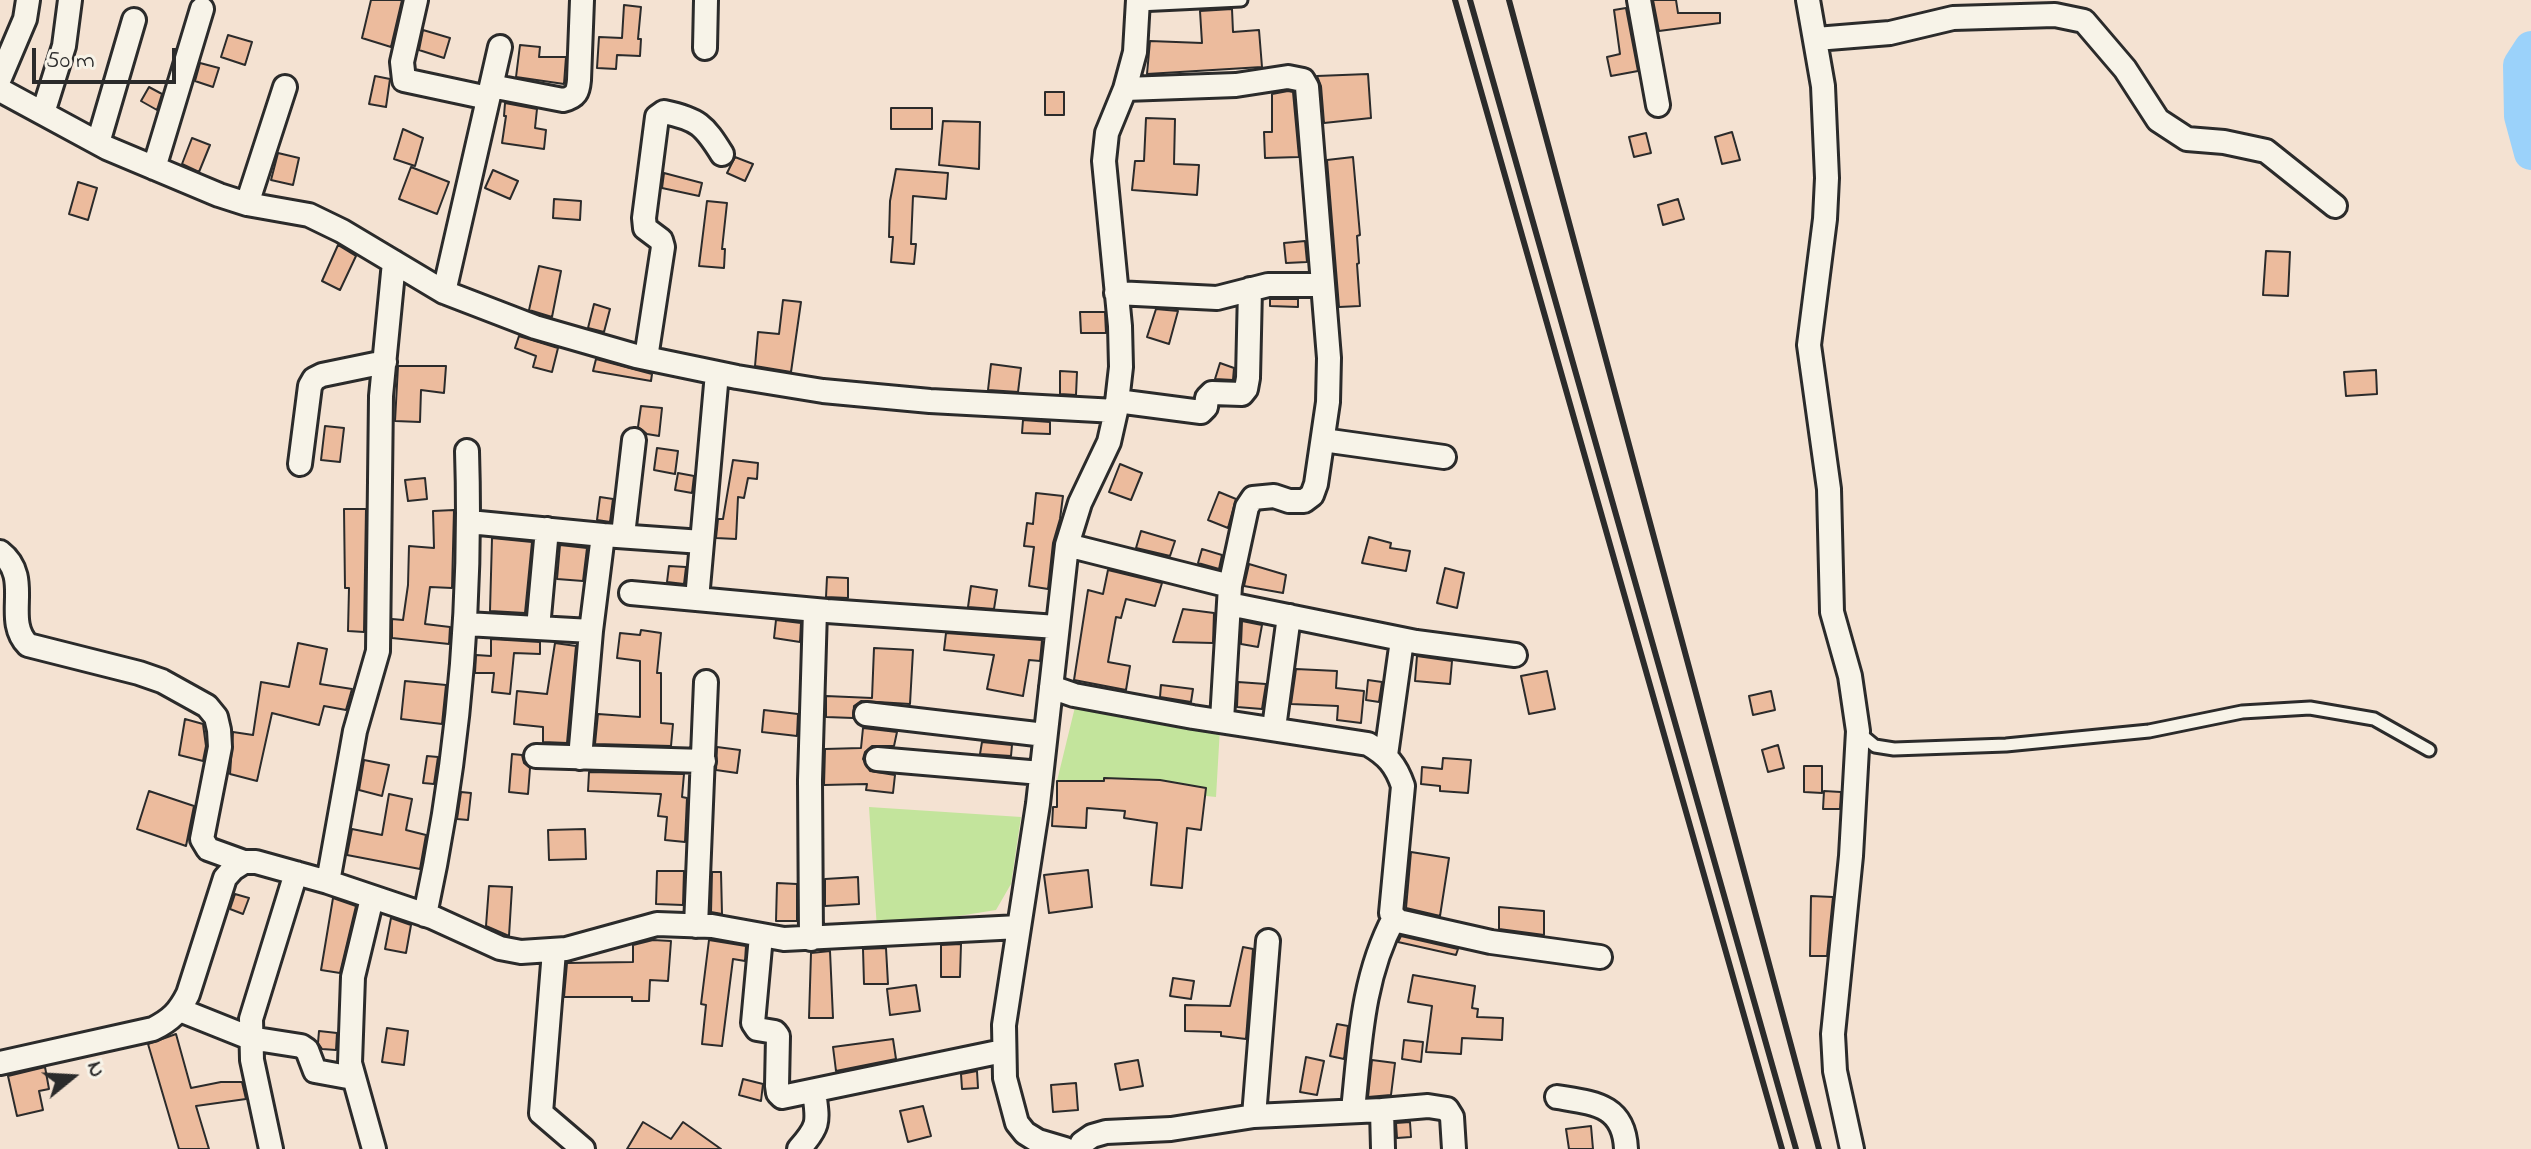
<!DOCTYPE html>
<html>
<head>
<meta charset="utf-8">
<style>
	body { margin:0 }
	#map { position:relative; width:2531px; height:1149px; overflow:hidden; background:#f4e2d2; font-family:"Indie Flower",sans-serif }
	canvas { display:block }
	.north { position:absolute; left:32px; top:1037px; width:80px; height:80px; -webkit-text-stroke:6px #f7f3e8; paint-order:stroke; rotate:72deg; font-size:22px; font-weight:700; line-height:32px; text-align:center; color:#2b2b2b }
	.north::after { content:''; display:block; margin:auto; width:28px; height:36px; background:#2b2b2b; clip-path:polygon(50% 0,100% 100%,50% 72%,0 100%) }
	.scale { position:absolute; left:32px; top:48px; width:144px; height:36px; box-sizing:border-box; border:4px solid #2b2b2b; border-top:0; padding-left:10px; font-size:24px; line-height:28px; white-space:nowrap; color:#2b2b2b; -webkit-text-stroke:6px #f7f3e8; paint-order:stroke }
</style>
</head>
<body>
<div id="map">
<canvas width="2531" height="1149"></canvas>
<div class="north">N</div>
<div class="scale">50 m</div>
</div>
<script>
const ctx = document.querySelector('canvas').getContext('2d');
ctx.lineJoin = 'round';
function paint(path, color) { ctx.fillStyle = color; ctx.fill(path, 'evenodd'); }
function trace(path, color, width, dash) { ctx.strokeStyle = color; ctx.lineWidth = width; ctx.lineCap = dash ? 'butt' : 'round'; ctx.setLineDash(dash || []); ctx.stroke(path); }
paint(new Path2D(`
	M1075,707l145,21 -4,69 -159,-16z
	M869,807l152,10 -10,67 -15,26 -119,19z`), '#c3e49c');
trace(new Path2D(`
	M2531,48l-11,17 1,51 10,37`), '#9bd2fa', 34);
const building = new Path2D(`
	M371,0h31l-11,47 -29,-9z
	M1653,0h23l2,13h42v10l-61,8z
	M624,5l17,2 -3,32h3l-1,17 -23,-1 -1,14 -19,-1 2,-31 23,1z
	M1626,8l12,63 -27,5 -4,-19 13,-3 -6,-44z
	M1232,9l1,23 26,-2 3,37 -115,7 3,-33 52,2 -2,-32z
	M423,30l27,8 -6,20 -25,-8z
	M228,35l24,7 -7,23 -24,-8z
	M520,45l20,2 -1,10h27l-2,27 -48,-7z
	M200,63l19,5 -6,19 -18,-6z
	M1368,74l3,44 -47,5 -3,-37 -4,-10z
	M375,76l15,3 -4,28 -17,-3z
	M149,87l13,7 -5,16 -16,-9z
	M1288,91l5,1 6,65 -34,1 -1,-26h8v-38z
	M1045,92h19v23h-19z
	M505,103l32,6 -2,19 11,2 -2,19 -42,-6 4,-27h-2z
	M891,108h41v21h-41z
	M1146,118l29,1 -1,45 25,1 -2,30 -65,-5 3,-29h9z
	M943,121l37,1 -1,47 -40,-4z
	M403,129l20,9 -8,28 -21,-7z
	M1732,132l8,28 -18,4 -7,-27z
	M1646,133l5,20 -17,4 -5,-20z
	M192,138l18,7 -11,27 -17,-8z
	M278,153l21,5 -6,27 -22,-5z
	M735,157l18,7 -8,17 -18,-8z
	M1353,157l7,78 -3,1 2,27 -2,1 3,42 -21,1 -12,-147z
	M411,167l38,15 -12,32 -38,-15z
	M896,169l52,4 -2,26 -33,-3 -2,48h5l-2,20 -23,-2 2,-25h-4l1,-36z
	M493,170l25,11 -8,18 -25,-11z
	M664,173l38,10 -3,13 -37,-8z
	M78,182l19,6 -9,32 -19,-6z
	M554,199l27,2 -1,19 -27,-2z
	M1678,199l6,20 -21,6 -5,-20z
	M707,201l20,2 -5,46h3l-1,19 -25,-2z
	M1305,241l2,21 -21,1 -2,-20z
	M338,245l18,11 -16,34 -18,-9z
	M2266,251l24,1 -2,44 -25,-1z
	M539,266l22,5 -9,46 -23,-7z
	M1270,299h28v8l-28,-1z
	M783,300l18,2 -10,70 -36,-6 3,-34 21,2z
	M594,304l16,5 -6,23 -16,-4z
	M1156,309l22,2 -9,33 -22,-7z
	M1080,312h25l1,21h-25z
	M519,336l39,12 -6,24 -19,-5 3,-11 -21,-8z
	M596,359l56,15 -1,7 -58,-10z
	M1220,363l14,5 -1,12 -18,-1z
	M991,364l30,4 -3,24 -30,-2z
	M398,366h48l-2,27 -23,-3 -1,32 -25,-1z
	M2376,370l1,24 -31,2 -2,-24z
	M1060,371l17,1 -1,23 -16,-1z
	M641,406l21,2 -3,28 -12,-2 -9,-7z
	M1023,420l27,2v12l-28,-1z
	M325,426l19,2 -4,34 -19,-2z
	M657,448l21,3 -3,23 -21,-4z
	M733,460l25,3 -1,16 -9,-1 -4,20 -6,-1 -2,42 -20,-1 2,-19h5z
	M1120,464l22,9 -11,27 -22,-8z
	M678,473l16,3 -2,17 -17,-3z
	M425,478l2,21 -19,2 -3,-21z
	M1219,492l17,7 -8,29 -20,-8z
	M1036,493l27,3 -3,23 -7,24 -5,46 -19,-3 5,-39 -10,-1 3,-23 6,1z
	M600,497l13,2 -3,23 -13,-2z
	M344,509h22l-2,123 -16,-1 1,-43h-4z
	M454,510l-2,78 -22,-1 -5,37 25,3 -1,17 -57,-6v-19l11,1 5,-35 1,-39 25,2 -1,-37z
	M1141,531l34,10 -5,15 -34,-8z
	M1369,537l22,6 -1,5 20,3 -4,20 -44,-8z
	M492,538l40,4 -7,71 -35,-2z
	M560,545l27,3 -4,33 -26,-2z
	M1202,549l20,6 -3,14 -21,-6z
	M1249,564l37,11 -3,18 -39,-7z
	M669,566l17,1 -2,17 -17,-2z
	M1445,568l19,5 -7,35 -20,-5z
	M1108,570l54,13 -7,23 -29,-7 -5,19 -5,-1 -8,45 22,4 -4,24 -52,-10 14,-90 15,4z
	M827,577l21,1v20l-22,-1z
	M971,586l26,4 -3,19 -26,-2z
	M1183,609l31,4 -1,30 -40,-1z
	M776,620l25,3 -1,19 -26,-4z
	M1242,621l20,4 -4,22 -17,-3z
	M641,630l20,3 -4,40h4v50l12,1 -2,22 -76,-2 3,-30 42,3v-56l-23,-3 3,-25 20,2z
	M946,633l96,7 -2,21 -11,-1 -6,36 -36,-7 7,-34 -50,-5z
	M491,639l49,3v12l-26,-1 -4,41 -18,-2 2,-19h-19l1,-18 15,1z
	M298,643l29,6 -7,35 32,5 -6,21 -22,-4 -5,19 -47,-12 -15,68 -27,-7 3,-42 20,3 8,-53 28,5z
	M555,643l21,3 -9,97 -24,-1v-15l-29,-3 3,-33 30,3z
	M874,648l39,2 -3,54 -49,-3 -7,5 -1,12 -27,-1v-21l46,2z
	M1417,656l35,5 -2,23 -35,-3z
	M1296,669l41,2 -1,17 28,3 -3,32 -24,-3 1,-14 -47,-2z
	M1547,671l8,38 -26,5 -8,-38z
	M1368,680l14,2 -3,20 -13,-2z
	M405,681l41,4 -4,39 -41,-5z
	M1238,682l28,2 -4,25 -25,-2z
	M1161,685l32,4 -2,13 -31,-5z
	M1771,691l4,19 -22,5 -4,-19z
	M764,710l34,4 -1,22 -35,-4z
	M185,719l18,5 3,22 -3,15 -24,-6z
	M863,728l34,4 -3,14h-22l-7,6 -2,7 7,12 25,4 -2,18 -27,-3 1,-6 -43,1 1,-36 36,-1z
	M982,742l30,3 -1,11 -31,-2z
	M1778,745l6,23 -16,4 -6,-22z
	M717,747l23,3 -3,23 -21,-3z
	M512,754l10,1 2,8 6,5 -2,26 -19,-2z
	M427,756l11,1 -4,27 -11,-1z
	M1443,758l28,2 -3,33 -28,-2v-5l-19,-2 1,-17 20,2z
	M364,760l25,5 -7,31 -23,-6z
	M1804,766h18v27l-18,-1z
	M589,772l95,2 -2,23 5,1 -2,44 -20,-2 2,-23 -9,-1 3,-22 -73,-3z
	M1104,778l56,2 46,8 -5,42 -14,-2 -5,60 -31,-3 6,-62 -33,-5 1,-7 -38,-3 -1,20 -34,-2 1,-19h4v-26h47z
	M149,791l45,15 -8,40 -49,-17z
	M1824,791l17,1 -1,17h-17z
	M461,792l10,1 -3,27 -11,-1z
	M389,794l23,5 -6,31 20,5 -6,34 -73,-14 5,-26 30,6z
	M585,829l1,30 -37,1 -1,-30z
	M1411,852l38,6 -9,58 -34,-8z
	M1088,870l4,37 -43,6 -5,-38z
	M657,871h27l-1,34 -27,-1z
	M712,872h9l1,42 -11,-2z
	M858,877l1,27 -34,2v-27z
	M777,883l20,1v37h-21z
	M489,886l23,1 -3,49 -23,-10z
	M235,894l14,4 -6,16 -13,-5z
	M1811,896l22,1 -6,59h-17z
	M333,898l23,8 -16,67 -19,-3z
	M1499,907l45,4v24l-45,-6z
	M391,918l20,7 -5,28 -21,-4z
	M1401,936l57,13 -2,6 -58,-13z
	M653,940l18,1 -3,40 -18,-1 -1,21h-17v-4h-68l3,-34 66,-1v-17z
	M709,940l37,6 -1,15 -12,-2 -11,87 -20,-2 4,-39 -5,-1z
	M961,944l-1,33h-19v-32z
	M1243,947l10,2 -7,90 -25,-3v-4l-36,-1v-26l45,1z
	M886,948l2,36h-24l-1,-35z
	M830,951l3,67h-24l2,-65z
	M1413,975l62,11 -3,22 6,1 -1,8 26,1 -1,22 -40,-2 -1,16 -35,-2 6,-46 -24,-4z
	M1173,978l21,3 -3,18 -21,-3z
	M916,985l4,26 -30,4 -3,-26z
	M1337,1024l11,2 -4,33 -14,-3z
	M387,1028l21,3 -4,34 -22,-3z
	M319,1031l18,2 -1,17 -14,-1 -4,-6z
	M176,1034l15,54 30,-6h21l4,17 -50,7 13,43h-30l-31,-105z
	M893,1039l3,20 -60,12 -3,-24z
	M1404,1040l19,2 -2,20 -19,-3z
	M1306,1057l18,4 -7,34 -17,-3z
	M1138,1060l5,26 -23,4 -5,-26z
	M1372,1060l23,3 -4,32 -23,2z
	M45,1067l4,22 -10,2 4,19 -26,6 -9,-40z
	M977,1071l1,17 -16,1 -1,-15z
	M743,1079l20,5 -2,17 -22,-6z
	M1076,1083l2,27 -25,2 -2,-27z
	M923,1106l8,30 -23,6 -8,-31z
	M643,1122l28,17 12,-17 38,27h-94z
	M1410,1122l1,15 -14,1 -1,-15z
	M1591,1126l2,23h-24l-3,-20z`);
paint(building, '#ecbb9d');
trace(building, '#2b2b2b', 2);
const service = new Path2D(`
	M1138,5l103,-5
	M1858,732l17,14 19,3 112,-4 143,-14 93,-19 68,-4 64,11 55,31`);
const minor = new Path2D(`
	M416,0l-14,62 2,18 84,18
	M1639,0l19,105
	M1808,0l15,86 4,92 -2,41 -16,126 20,144 3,123 18,64 8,55 -7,125 -18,178 2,37 17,78
	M1816,39l74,-6 63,-15 102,-3 29,6 41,48 33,51 29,19 37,3 42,9 69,55
	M705,48l1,-48
	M0,78l25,-59 3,-19
	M491,86l72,14c13,-3 15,-8 16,-20l3,-80
	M1125,89l111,-4 52,-8 15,3 4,7 22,271 -1,44 -12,82 -4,11 -8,6h-15l-15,-5 -21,2 -6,9 -17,79 -8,134
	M0,90l107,58 112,47 28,9 62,11 33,16 102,61 91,35 101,29 101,21 86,14 107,10 186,10
	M43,113l21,-67 6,-46
	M98,143l36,-123
	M154,168l48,-159
	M247,204l38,-117
	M444,292l56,-245
	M1116,293l101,5 51,-13h54
	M646,358l17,-111 -2,-7 -16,-12 -1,-10 13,-101 7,-5c34,7 40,13 58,42
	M1117,401l84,11 5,-5 1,-9 5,-5 30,1 4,-5 2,-11 2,-89
	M1323,440l121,17
	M300,464l10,-78 4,-7 8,-4 63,-13
	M469,522l134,13
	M623,535l11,-95
	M1067,545l163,41
	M0,552c34,26 2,67 28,93l111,28 23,8 45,25 9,11 3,13 1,17 -18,92 6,10 36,13
	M631,593l196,18 230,16
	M697,599l20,-226
	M1229,604l187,38 99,13
	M466,624l125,7
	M538,628l9,-99
	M1051,687l23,8 119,22 175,27c19,11 28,21 35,42l-12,127 7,8 93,21 109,15
	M866,714l179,21
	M1274,728l15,-112
	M1386,755l16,-115
	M536,756l168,5
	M580,758l11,-127 12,-96 99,7
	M877,759l164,14
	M328,882l27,-151 23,-80 3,-255 13,-134
	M372,898l-19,79 -3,86 24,86
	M425,915c33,-153 47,-308 42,-464
	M696,926l10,-244
	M761,936l-8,87 4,6 18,3 3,4 -1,50 1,7 4,4 221,-46
	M811,939l-1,-159 5,-170
	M554,951l-13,162 42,36
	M180,1010l70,28 51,8 6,4 8,21 38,7
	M0,1063l153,-34c18,-9 26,-17 35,-35l37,-116 8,-9 11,-7h12l72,20 104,35 68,31 21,4 45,-3 91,-25 55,2 72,13 235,-12
	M1557,1097c36,6 67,7 69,52
	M1353,1110c7,-66 9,-132 41,-192
	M1382,1110l46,-4 19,3 5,8 2,32
	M1254,1116l14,-175
	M271,1149l-19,-89 -1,-41 45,-146
	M799,1149c21,-24 19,-27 15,-58
	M1065,1149l-27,-8 -13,-8 -8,-10 -12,-45 -1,-53 34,-221 29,-259 13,-42 29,-61 7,-31 5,-44 -1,-41 -16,-165 3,-28 18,-44 10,-37 3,-52
	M1079,1149l3,-6 10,-7 14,-4 65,-3 83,-13 128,-6 1,39`);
trace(service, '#2b2b2b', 17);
trace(minor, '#2b2b2b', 28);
trace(service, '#f7f3e8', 11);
trace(minor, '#f7f3e8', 22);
trace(new Path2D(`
	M1455,0l327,1149
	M1470,0l326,1149
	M1509,0l310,1149`), '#2b2b2b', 6);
</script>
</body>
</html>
